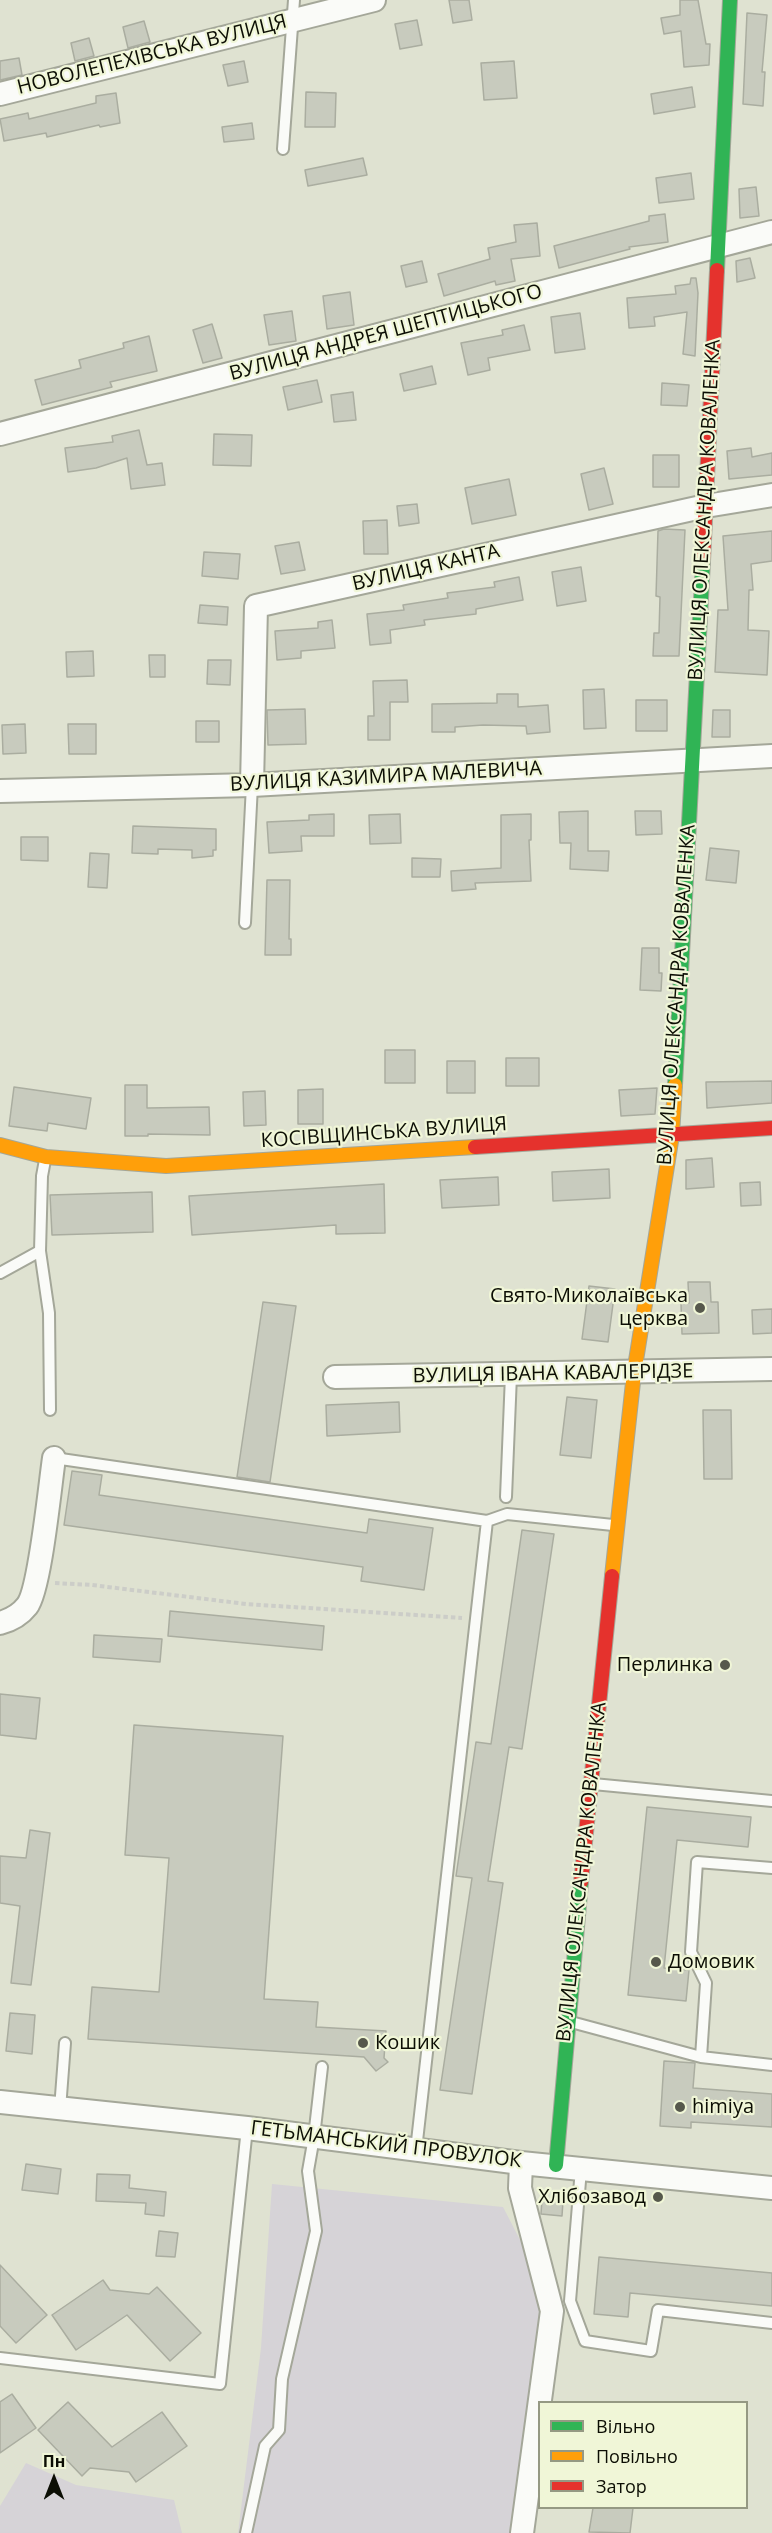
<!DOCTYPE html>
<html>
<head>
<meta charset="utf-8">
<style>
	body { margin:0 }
	#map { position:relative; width:772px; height:2533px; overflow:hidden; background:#dfe2d1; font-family:"Open Sans",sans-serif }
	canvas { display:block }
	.legend { position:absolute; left:538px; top:2401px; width:210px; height:108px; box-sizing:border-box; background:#f0f6d7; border:2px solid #959983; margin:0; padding:8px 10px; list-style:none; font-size:18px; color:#0c0e04 }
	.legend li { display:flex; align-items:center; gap:12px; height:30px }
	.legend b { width:30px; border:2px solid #959983 }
	.north { position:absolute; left:24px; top:2449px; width:60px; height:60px; -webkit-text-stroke:4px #f0f6d7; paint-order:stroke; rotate:0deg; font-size:16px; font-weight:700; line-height:24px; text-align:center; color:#0c0e04 }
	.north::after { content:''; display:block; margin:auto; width:21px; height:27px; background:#0c0e04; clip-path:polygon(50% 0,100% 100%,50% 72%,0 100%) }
</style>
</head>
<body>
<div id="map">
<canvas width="772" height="2533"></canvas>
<ul class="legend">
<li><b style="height:8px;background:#30b455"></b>Вільно</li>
<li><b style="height:8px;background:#ff9f0a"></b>Повільно</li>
<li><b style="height:8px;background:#e5322d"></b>Затор</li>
</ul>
<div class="north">Пн</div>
</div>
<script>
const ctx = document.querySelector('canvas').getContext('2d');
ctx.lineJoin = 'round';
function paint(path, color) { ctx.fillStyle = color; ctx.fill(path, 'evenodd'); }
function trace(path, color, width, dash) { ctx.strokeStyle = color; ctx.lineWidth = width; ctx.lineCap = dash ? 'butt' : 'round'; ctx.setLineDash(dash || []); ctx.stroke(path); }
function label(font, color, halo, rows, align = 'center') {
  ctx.font = font + ' "Open Sans",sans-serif'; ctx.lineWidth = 4.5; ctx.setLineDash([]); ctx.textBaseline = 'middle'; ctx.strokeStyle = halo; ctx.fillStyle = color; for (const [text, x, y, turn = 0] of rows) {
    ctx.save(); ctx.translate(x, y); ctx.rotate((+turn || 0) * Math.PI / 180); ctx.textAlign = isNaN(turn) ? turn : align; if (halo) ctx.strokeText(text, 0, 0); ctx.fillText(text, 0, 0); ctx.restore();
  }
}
paint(new Path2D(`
	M272,2184l231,23 45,87 -33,239h-277l23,-185z
	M26,2463l50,22 98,15 8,33h-182v-27z`), '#d6d3d7');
const building = new Path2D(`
	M449,0h20l3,20 -19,3z
	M680,0h18l8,44h4l-1,21 -25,2 -3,-36 -17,3 -3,-16 19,-3z
	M747,13l20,2 -5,57h3l-2,34 -20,-2z
	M417,20l5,25 -22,4 -5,-25z
	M144,21l6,21 -22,6 -5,-21z
	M89,38l5,18 -19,5 -4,-18z
	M19,58l3,17 -22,5v-19z
	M244,61l4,21 -20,4 -5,-21z
	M514,61l3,37 -33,2 -3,-37z
	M692,87l3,20 -41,7 -3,-20z
	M306,92l30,1 -1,34h-30z
	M116,93l4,30 -20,4 -1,-2 -52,12 -1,-4 -42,8 -4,-22 28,-6 1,6 67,-16v-7z
	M252,123l2,16 -30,3 -2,-15z
	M363,158l4,17 -59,11 -3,-16z
	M691,173l3,26 -35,4 -3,-25z
	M756,187l3,29 -19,2 -1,-29z
	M665,214l3,28 -39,5 1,2 -71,19 -5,-22 95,-25v-5z
	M537,223l3,33 -29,3 4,22 -19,4 -1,-4 -51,15 -6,-22 52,-15 -2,-11 28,-6 -2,-17z
	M750,258l5,20 -18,4 -1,-21z
	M422,261l5,21 -21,5 -5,-21z
	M691,278h5l2,15 -3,63 -12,-2 4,-42 -33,5 1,9 -26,2 -2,-30 49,-4 -1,-8 15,-2z
	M350,292l4,33 -27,4 -4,-33z
	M292,311l4,30 -27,4 -5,-30z
	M580,313l5,36 -30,4 -4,-36z
	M212,324l10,34 -19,5 -10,-33z
	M524,325l6,25 -42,8 2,12 -22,5 -7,-32 42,-8 -1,-5z
	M149,336l8,35 -47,11 2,5 -70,18 -7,-25 46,-12 -2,-8 45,-12 -1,-5z
	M432,366l4,18 -32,7 -4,-17z
	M317,380l5,22 -34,8 -5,-23z
	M662,383l27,2 -2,21 -26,-1z
	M353,392l3,28 -22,2 -3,-27z
	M139,430l8,35 15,-2 3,22 -34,4 -4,-31 -31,10 -28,4 -3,-24 48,-6 -1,-6z
	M214,434l38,1 -1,31 -38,-1z
	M751,448l1,9 20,-4v22l-43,4 -2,-28z
	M653,455h26v32h-26z
	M604,468l9,36 -24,6 -8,-36z
	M509,479l7,36 -44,9 -7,-36z
	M417,504l2,19 -20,3 -2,-20z
	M387,520l1,34h-24l-1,-33z
	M664,529l21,1 -6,126h-26l1,-23h5l1,-36 -4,-1 2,-65z
	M772,531v30l-21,3 2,26h-4l-1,40 21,1 -2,44 -52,-3 3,-62h10l-5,-74z
	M299,542l6,28 -24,4 -6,-28z
	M204,552l36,2 -2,25 -36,-3z
	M581,567l5,34 -29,5 -5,-34z
	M519,577l4,23 -47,9v5l-52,6 1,5 -35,5 1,13 -21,2 -3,-31 37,-4 -1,-5 45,-7 -1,-5 48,-6 -1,-5z
	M200,605l28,2 -1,18 -29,-2z
	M332,620l3,28 -34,3v7l-24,2 -2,-29 43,-3v-6z
	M93,651l1,25 -27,1 -1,-25z
	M149,655h16v22h-15z
	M208,660h23l-1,25 -23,-1z
	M407,680l1,22h-18v38h-22v-24h6l-1,-35z
	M604,689l2,39 -22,1 -1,-39z
	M497,694h21v13l30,-2 2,27 -23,2 -1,-8 -43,-1 -28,2v5h-23v-28l65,-1z
	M636,700h31v31h-31z
	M305,709l1,35 -38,1 -1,-35z
	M713,710h17v27h-18z
	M196,721h23v21h-23z
	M25,724l1,29 -23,1 -1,-29z
	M68,724h28v30h-27z
	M588,811v40h21l-1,20 -38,-2 1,-26h-11l-1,-31z
	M635,811h26l1,23 -26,1z
	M334,814v22h-33l1,15 -33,2 -2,-31 42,-2v-5z
	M400,814l1,29 -31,1 -1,-29z
	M531,814v26h-2l2,41 -56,2 1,6 -24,2 -1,-20 50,-3v-53z
	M133,826l83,3v21h-3v6l-21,2v-8l-34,-1v5l-26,-1z
	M21,837h27v24l-27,-1z
	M710,848l29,3 -3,32 -30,-3z
	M90,853l19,1 -2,34 -19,-1z
	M412,858l29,1 -1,18h-28z
	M267,880h23l-1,59h2v16h-26z
	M642,948h17v25h3l-1,18 -21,-1z
	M385,1050h30v33h-30z
	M506,1058h33v28h-33z
	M447,1061h28v32h-28z
	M772,1081v22l-65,5 -1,-26z
	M125,1085h22v23l62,-1 1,28 -62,-1v2h-23z
	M14,1087l77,11 -5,31 -38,-6 -1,8 -38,-5z
	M657,1088l-2,26 -34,2 -2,-26z
	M323,1089v35h-25v-34z
	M265,1091l1,34 -22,1 -1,-34z
	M712,1158l2,29 -28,2v-29z
	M609,1169l1,29 -57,3 -1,-29z
	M498,1177l1,28 -57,3 -2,-28z
	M760,1182l1,23 -20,1 -1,-23z
	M384,1184l1,49 -49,1v-9l-144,10 -3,-39z
	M152,1192l1,40 -101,3 -2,-40z
	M688,1282h22l1,20h7l1,31 -37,1 -1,-31h8z
	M589,1286l26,3 -7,53 -26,-3z
	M263,1302l33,4 -26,176 -33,-5z
	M772,1309v24l-19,1 -1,-24z
	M567,1397l30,3 -6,58 -31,-3z
	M399,1402l1,30 -73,4 -1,-31z
	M703,1410h28l1,69h-28z
	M72,1471l30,4 -3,20 268,38 2,-14 64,9 -9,62 -63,-9 2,-14 -299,-42z
	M522,1530l32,4 -32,215 -13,-2 -21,134 15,2 -31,211 -32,-4 32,-212 -16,-2 20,-134 15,2z
	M170,1611l154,15 -2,24 -154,-14z
	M94,1635l68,4 -2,23 -67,-5z
	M0,1694l40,4 -4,41 -36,-4z
	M134,1725l149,11 -19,263 54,3 -2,25 70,4 -2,27 4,4 -12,9 -12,-14 -276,-18 4,-52 67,5 10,-134 -44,-3z
	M647,1807l104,10 -3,30 -71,-7 -13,128 25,2 -3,31 -58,-6z
	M30,1830l20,3 -19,152 -20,-2 9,-77 -20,-3v-47l26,2z
	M10,2013l25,2 -3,39 -26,-3z
	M664,2061l31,2 -2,25 79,6v33l-81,-5v6l-31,-2z
	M26,2164l35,5 -3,25 -36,-4z
	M97,2174l33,1 -1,13 37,4 -2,24 -19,-2 1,-11 -50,-2z
	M542,2199l21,2 -1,15 -21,-2z
	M159,2231l19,2 -3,24 -19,-1z
	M599,2257l173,16v33l-142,-13 -2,24 -34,-3z
	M0,2265l47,50 -31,28 -16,-17z
	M103,2280l7,10 39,4 8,-7 44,46 -31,28 -43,-46 -51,35 -24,-35z
	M12,2394l24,34 -36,25v-51z
	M68,2402l44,45 50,-35 25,34 -51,36 -7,-10 -39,-4 -8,8 -44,-46z
	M593,2508h40l-3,25 -41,-1z`);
paint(building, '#c8cbbe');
trace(building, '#aaada0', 1.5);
const lane = new Path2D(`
	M283,149l11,-149
	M245,923l7,-138
	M40,1251l9,62 1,97
	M0,1273l40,-22 2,-75 3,-16
	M54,1458l433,63 20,-7 106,11
	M506,1497l5,-122
	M593,1784l179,17
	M571,2022l130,35 71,8
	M701,2057l5,-74 -15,-31 6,-90 75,6
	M60,2109l5,-66
	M416,2150l71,-629
	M581,2169l-11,132 15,40 66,10 7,-41 114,13
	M0,2358l220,26 27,-256
	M246,2533l19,-87 14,-16 3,-51 34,-148 -8,-60 6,-34 8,-70`);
const street = new Path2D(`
	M0,94l374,-94
	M0,434l772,-202
	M252,785l4,-179 450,-100 66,-11
	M0,791l252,-6 520,-29
	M335,1377l437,-8
	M0,1623c11,-3 20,-8 27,-17 13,-16 23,-121 27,-148
	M0,2102l247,26 274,35 251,25
	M521,2163l-1,25 32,123 -30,222`);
const fast = new Path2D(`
	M717,270l13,-270
	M675,1085l28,-524
	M556,2165l25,-283`);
const slow = new Path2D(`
	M0,1145l46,12 120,9 309,-19
	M612,1576l22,-203 38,-238 3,-50`);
const jam = new Path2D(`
	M703,561l14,-291
	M475,1147l297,-19
	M581,1882l31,-306`);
trace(lane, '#a4a799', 14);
trace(street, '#a4a799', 26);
trace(fast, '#a4a799', 16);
trace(slow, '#a4a799', 16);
trace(jam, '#a4a799', 16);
trace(new Path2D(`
	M55,1583l37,2 154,19 216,14`), '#cccdc8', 4, [4.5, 3]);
trace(lane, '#fafbf8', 10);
trace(street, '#fafbf8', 22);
trace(fast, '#30b455', 14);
trace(slow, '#ff9f0a', 14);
trace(jam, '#e5322d', 14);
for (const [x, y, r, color] of [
	[700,1308,6,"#56584c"],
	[725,1665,6,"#56584c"],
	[656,1962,6,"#56584c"],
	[363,2043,6,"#56584c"],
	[680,2107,6,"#56584c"],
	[658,2197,6,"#56584c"]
]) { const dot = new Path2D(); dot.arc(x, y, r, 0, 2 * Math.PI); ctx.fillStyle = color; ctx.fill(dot); trace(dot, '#f0f6d7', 2); }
label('20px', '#0c0e04', '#f0f6d7', [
	["НОВОЛЕПЕХІВСЬКА ВУЛИЦЯ",152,55,-14],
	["ВУЛИЦЯ АНДРЕЯ ШЕПТИЦЬКОГО",386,333,-15],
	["ВУЛИЦЯ ОЛЕКСАНДРА КОВАЛЕНКА",705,510,-87],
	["ВУЛИЦЯ КАНТА",426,568,-13],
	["ВУЛИЦЯ КАЗИМИРА МАЛЕВИЧА",386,777,-3],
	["ВУЛИЦЯ ОЛЕКСАНДРА КОВАЛЕНКА",677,995,-86],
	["КОСІВЩИНСЬКА ВУЛИЦЯ",384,1133,-4],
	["ВУЛИЦЯ ІВАНА КАВАЛЕРІДЗЕ",553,1374,-1],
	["ВУЛИЦЯ ОЛЕКСАНДРА КОВАЛЕНКА",582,1872,-84],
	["ГЕТЬМАНСЬКИЙ ПРОВУЛОК",386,2145,7]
]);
label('20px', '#0c0e04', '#f0f6d7', [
	["Свято-Миколаївська",688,1296],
	["церква",688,1319],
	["Перлинка",713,1665],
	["Домовик",668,1962,"left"],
	["Кошик",375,2043,"left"],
	["himiya",692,2107,"left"],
	["Хлібозавод",646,2197]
], 'right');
</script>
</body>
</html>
